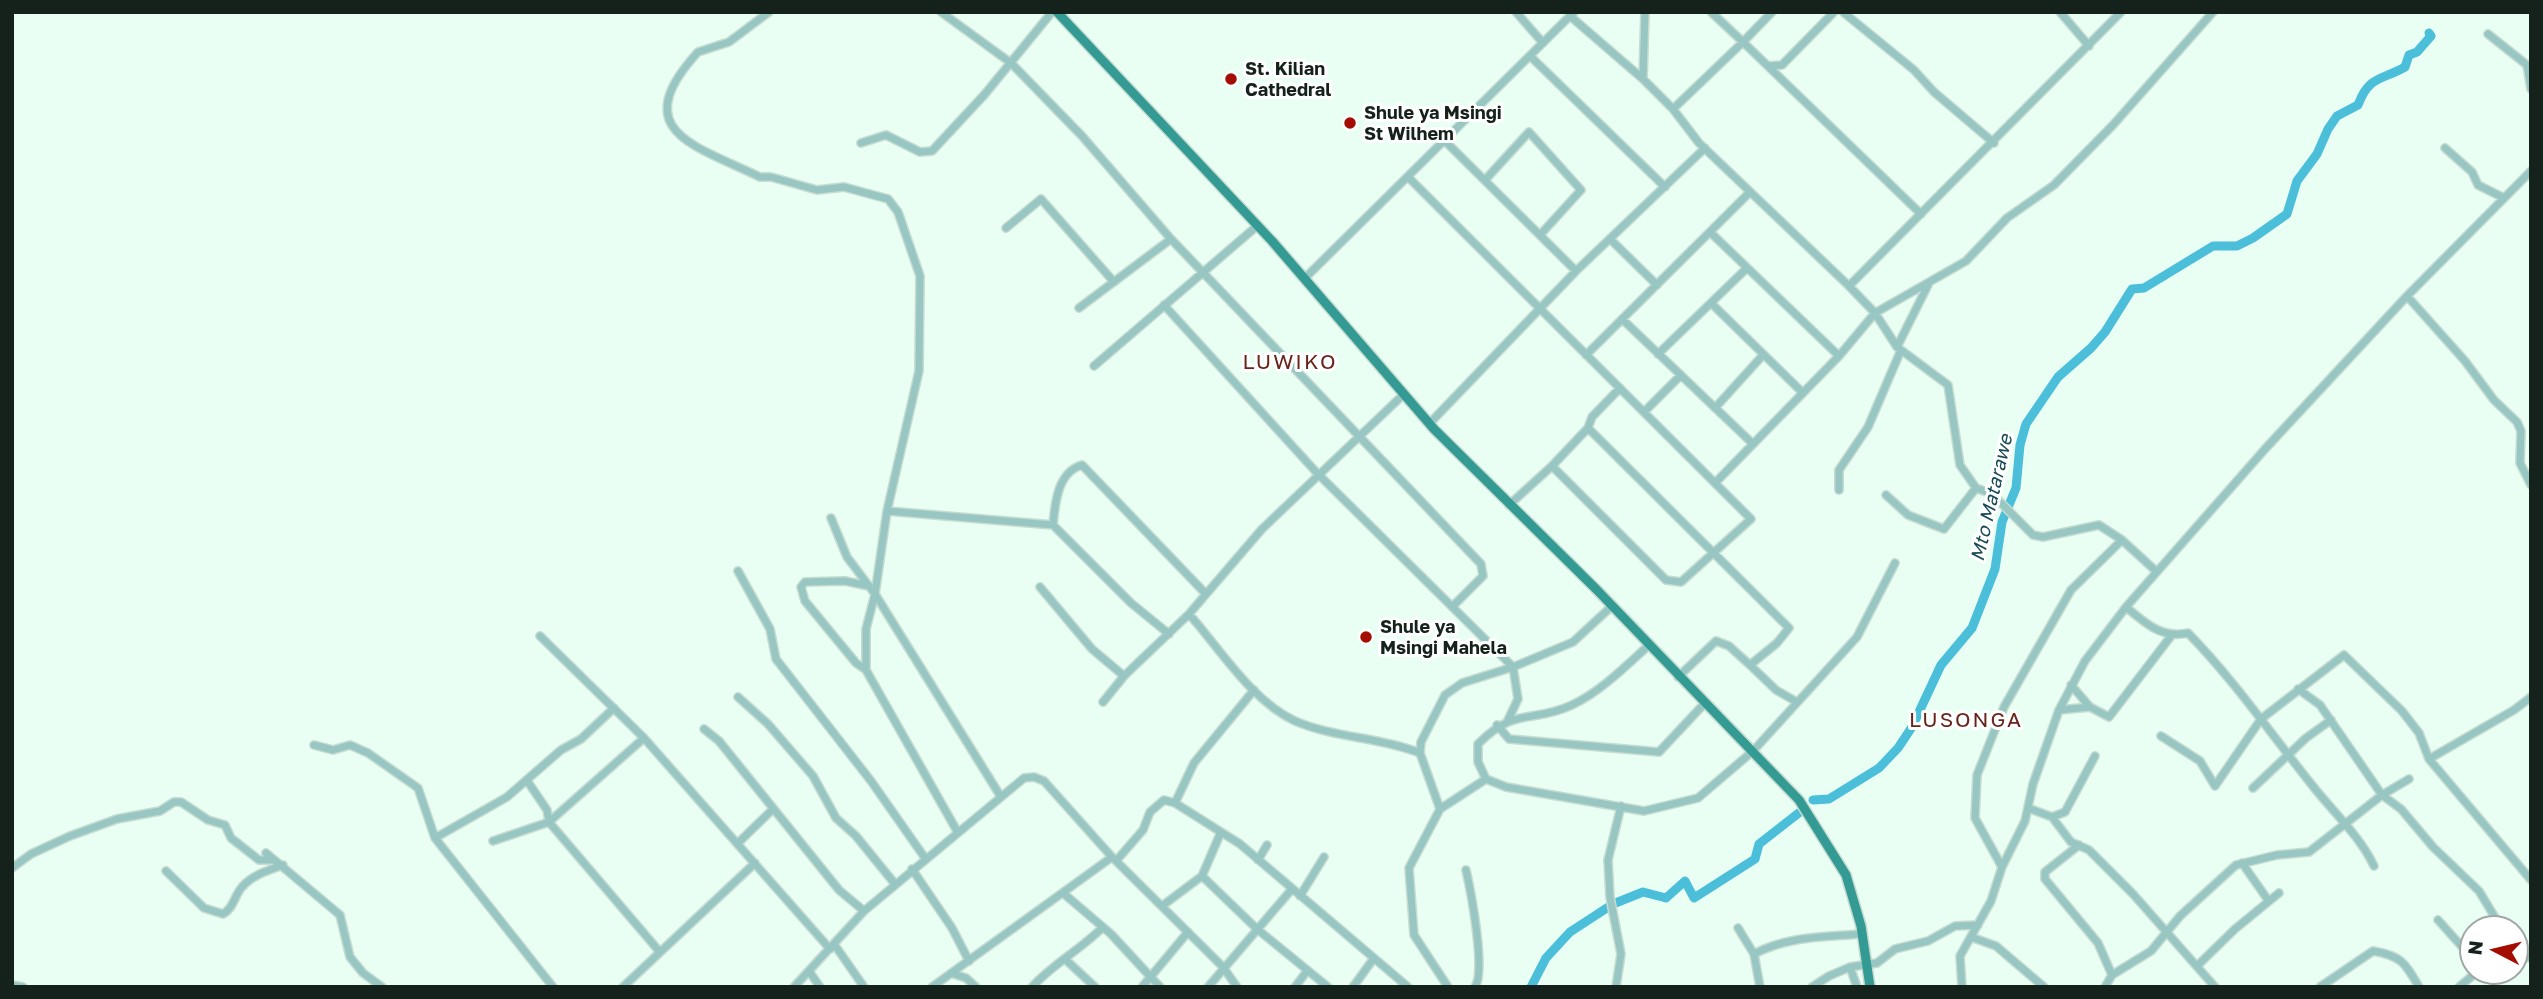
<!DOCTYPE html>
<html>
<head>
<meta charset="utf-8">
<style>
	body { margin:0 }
	#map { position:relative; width:2543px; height:999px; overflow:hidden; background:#e9fff4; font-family:"Golos Text",sans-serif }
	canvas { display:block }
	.frame { position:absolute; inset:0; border:14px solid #15221c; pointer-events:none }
	.north { position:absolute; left:2459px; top:915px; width:70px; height:70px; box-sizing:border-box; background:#fff; border:2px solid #a1a7a4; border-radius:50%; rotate:277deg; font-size:19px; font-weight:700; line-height:28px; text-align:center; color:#15221c }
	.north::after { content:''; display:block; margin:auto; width:24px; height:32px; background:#a30d02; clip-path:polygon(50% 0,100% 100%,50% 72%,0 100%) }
</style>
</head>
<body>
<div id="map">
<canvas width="2543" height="999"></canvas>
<div class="frame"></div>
<div class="north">N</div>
</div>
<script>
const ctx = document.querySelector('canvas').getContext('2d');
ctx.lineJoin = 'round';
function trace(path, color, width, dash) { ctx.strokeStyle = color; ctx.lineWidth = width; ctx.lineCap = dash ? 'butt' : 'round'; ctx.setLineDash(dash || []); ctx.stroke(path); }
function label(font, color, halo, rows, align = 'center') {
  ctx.font = font + ' "Golos Text",sans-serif'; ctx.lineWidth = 6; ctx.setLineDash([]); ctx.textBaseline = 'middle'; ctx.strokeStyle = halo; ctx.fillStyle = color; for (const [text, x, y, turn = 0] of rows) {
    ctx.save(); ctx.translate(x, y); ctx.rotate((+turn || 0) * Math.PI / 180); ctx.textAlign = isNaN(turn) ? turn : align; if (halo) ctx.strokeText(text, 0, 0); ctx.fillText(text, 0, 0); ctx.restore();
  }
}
trace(new Path2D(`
	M1813,800l16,-1 50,-31 19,-20 14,-21 29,-62 31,-37 23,-59 7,-47 14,-34 4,-43 6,-21 32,-47 33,-29 14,-16 27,-43 12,-1 69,-42h24l16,-8 34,-24 10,-33 20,-27 11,-25 9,-13 21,-11c11,-29 22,-24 47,-38l4,-12 8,-3 14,-16 -2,-3
	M1531,987l15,-29 24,-26 43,-28 30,-12 23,6 19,-17 9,17 61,-39 4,-15 41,-32`), '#4bbed9', 9);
const minor = new Path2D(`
	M769,12l-40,30 -31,10c-72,79 -4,93 62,125h11l46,13 27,-3 44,12 10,13 22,64 -1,95 -32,140 -12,83 -9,35v41l91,161
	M941,12l70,51 71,73 89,103 310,325 2,12 -31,31
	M1516,12l27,31
	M1711,12l32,30 29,-30
	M1843,12l71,58 20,22 60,51
	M2060,12l29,34
	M1570,16l73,63 30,30 26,34 150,143 26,27 22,34 51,38 12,80 16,23
	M2488,34l39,31 4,24
	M1530,56l135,131
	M1768,66l14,-1 52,-53
	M1643,79l2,-67
	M1673,109l70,-67 178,172
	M1445,141l131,130
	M861,143l25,-8 34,17 12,-1 53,-57 67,-82
	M2445,148l27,24 6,13 26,13
	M1408,177l343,342 -70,63 -15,-2 -114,-114
	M1485,180l44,-48 52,58 -41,45
	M1006,228l35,-29 73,83
	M1710,232l129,124
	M1610,239l47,46
	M1304,279l270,-267
	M1849,286l272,-274
	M2407,296l58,65 29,39 23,22 4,9 -1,32 11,22
	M1711,303l92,90
	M1164,305l153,168 196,194 5,32 -10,21
	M1079,308l92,-69
	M1622,319l130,124
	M1897,347l31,-62
	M1658,354l89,-86
	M1586,355l163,-162
	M1094,366l163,-140
	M1715,408l48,-53
	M1644,412l37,-37
	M1429,424l147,-153 129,-123
	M1588,428l201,200 -12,15 -27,22 26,25 21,12
	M1716,482l123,-126 36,-43 91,-52 41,-43 47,-33 59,-60 100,-113
	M1839,490v-20l29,-43 33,-77
	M1886,495l22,20 36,14 32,-41 16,6 41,41 10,2 56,-12 23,15 35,32
	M1509,505l43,-39 36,-38 4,-11 28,-29
	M887,511l166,14 78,78 38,31
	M831,518l16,39 28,37 126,203
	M1053,525c2,-23 5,-53 29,-60l123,128
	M738,571l32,58 6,30 95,122 54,77
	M1040,587l52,62 32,27
	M2126,607c19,16 36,32 62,26 46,47 83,101 124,152 21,27 48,51 62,81
	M1189,614c31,35 63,87 106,107 39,17 85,16 125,32l20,56
	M540,636l104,102 186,211
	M1649,645c-23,21 -49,47 -77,60 -41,19 -56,1 -94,39v18l8,17 20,8 138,24 54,-13 55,-47 104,-114 38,-74
	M866,670l-10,-7 -51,-62 -4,-14 4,-5 40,-1 24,5
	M1678,677l38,-36 13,5 21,19
	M2071,685l19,22
	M2298,689l22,16 62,90 19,14 32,38 46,44 23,38
	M738,697l30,27 45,52 23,42 20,18 39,48
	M1103,702l21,-26 65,-62 73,-85 142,-135
	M2059,710l31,-3 19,10 62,-81
	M1497,725l12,14 150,13 45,-48
	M704,729l15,12 120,149 25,21
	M2161,736l39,25 15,25 46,-67 83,-64 58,56 17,22 10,26 102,121
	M314,745l19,5 17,-5 18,8 50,35 17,50 118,149
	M1420,753l1,-11 24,-47 17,-12 51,-16 60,-25 39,-36
	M2429,759l85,-49 17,-13
	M528,782l19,28 2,12 110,129
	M2253,788l53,-50 25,-18
	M1175,803l19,-40 60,-73
	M2028,808l24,9 13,-5 30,-56
	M2052,817l19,25 18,8 44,44 82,93
	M435,838l72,-41 54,-47 20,-11 33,-31
	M493,841l56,-19 95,-84
	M738,843l35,-34
	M2079,845l-34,27v7l53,64 14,32
	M266,853l74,62 10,42 13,16 19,14
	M1258,860l9,-15
	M1116,861l27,-31 7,-18 14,-12 11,3 65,41 168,143
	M2242,863l26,37
	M2002,867l-27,-49 2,-43 27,-68 67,-117 51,-50
	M12,868l19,-14 39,-18 47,-17 43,-8 14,-9h7l27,18 17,5 6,13 28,22h15
	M912,869l40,59 17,33
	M1466,870c5,22 20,101 9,117
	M166,871l38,37 19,6c11,-6 11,-18 19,-27 10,-12 27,-17 41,-22
	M1202,876l19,-44
	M1063,893l48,41 49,53
	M1300,896l24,-39
	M1162,906l40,-30 55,53 71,58
	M2438,920l35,39
	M1738,928l16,26 6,33
	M1971,937l25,9 48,41
	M834,944l30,43
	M2515,945l10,11
	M1754,954c34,-18 70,-17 108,-20
	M2515,956l16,2
	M1066,960l29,27
	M2197,966l38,-37 44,-36
	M1850,967l7,20
	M809,971l11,16
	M951,973l15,5 10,9
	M12,985l11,2
	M623,987l132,-124
	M794,987l70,-76 160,-133 10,-1 10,4 68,76 111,110 14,20
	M932,987l180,-130
	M1032,987c21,-23 48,-37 71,-60
	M1142,987l46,-55
	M1208,987l84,-98
	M1295,987l12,-16
	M1353,987l21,-29
	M1448,987l-34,-52 -5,-67 31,-59 46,-30
	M1616,987l5,-33 -11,-57 -2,-37 13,-54
	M1812,987l17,-11 21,-9 27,-4 18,-14 33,-8 27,-15 23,-1
	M1962,987l-2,-31 31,-55 11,-34 23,-46 8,-37 26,-74 26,-49 41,-54 139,-158 142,-153 124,-125
	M2105,987l7,-12 39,-24 29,-35 56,-51 41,-10 32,-3 73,-57 27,-16
	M2320,987l53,-36c29,5 32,12 46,36
	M2459,987l19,-16`);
const major = new Path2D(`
	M1057,12l215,229 162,188 163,161 202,210 47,75 15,51 9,61`);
trace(minor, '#c7dcd1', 10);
trace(major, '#c7dcd1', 12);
trace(minor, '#98c6c2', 7);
trace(major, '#349a94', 9);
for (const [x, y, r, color] of [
	[1231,79,7,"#a30d02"],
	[1350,123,7,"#a30d02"],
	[1366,637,7,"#a30d02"]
]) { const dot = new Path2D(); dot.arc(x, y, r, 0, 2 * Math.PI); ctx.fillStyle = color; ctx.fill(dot); trace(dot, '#fff', 2.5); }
label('bold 18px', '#15221c', '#fff', [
	["St. Kilian",1245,69],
	["Cathedral",1245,90],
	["Shule ya Msingi",1364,113],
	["St Wilhem",1364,134],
	["Shule ya",1380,627],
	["Msingi Mahela",1380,648]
], 'left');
label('italic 19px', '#184a56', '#fff', [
	["Mto Matarawe",1992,498,-77]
]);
ctx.letterSpacing = '2px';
label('21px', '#68241b', '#fff', [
	["LUWIKO",1290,362],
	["LUSONGA",1966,720]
]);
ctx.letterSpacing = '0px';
</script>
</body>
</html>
